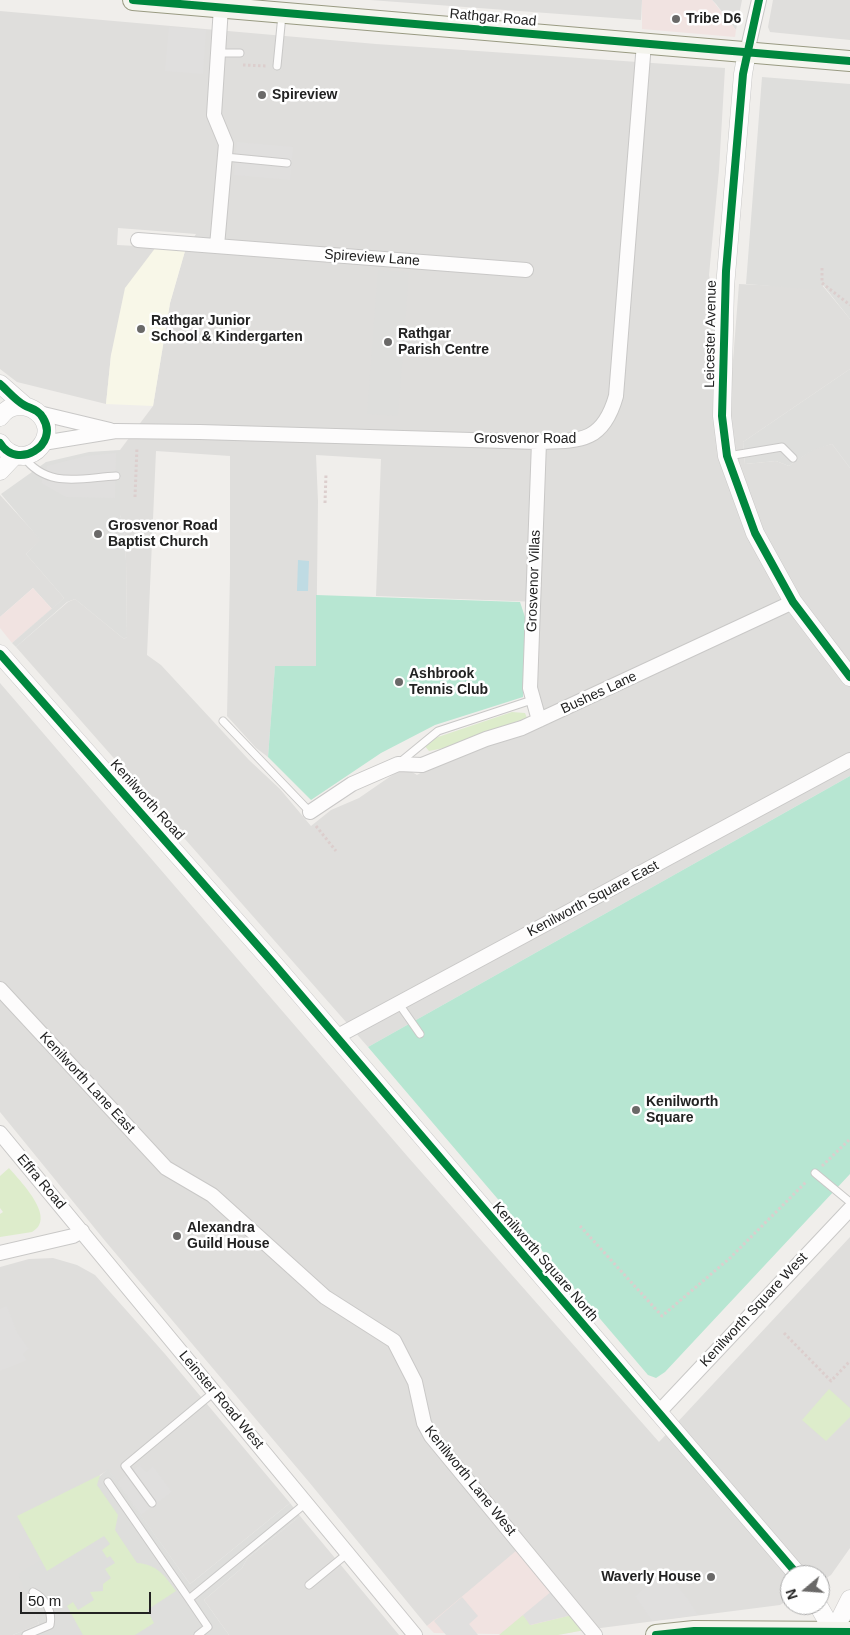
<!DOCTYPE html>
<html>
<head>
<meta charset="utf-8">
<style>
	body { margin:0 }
	#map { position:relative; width:850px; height:1635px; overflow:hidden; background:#f0eeeb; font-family:Arial,sans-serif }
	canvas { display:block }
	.north { position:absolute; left:780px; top:1565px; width:50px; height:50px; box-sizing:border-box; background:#fff; border:1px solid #a7a7a7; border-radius:50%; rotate:252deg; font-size:14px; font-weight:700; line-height:20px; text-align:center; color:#222 }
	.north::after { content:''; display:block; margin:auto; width:18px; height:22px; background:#6a6968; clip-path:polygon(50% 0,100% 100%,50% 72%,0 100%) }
	.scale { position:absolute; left:20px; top:1592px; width:131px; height:22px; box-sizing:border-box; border:2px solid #222; border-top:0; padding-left:6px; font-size:15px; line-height:18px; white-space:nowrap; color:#222; -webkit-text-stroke:4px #fff; paint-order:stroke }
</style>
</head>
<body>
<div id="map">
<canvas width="850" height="1635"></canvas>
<div class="north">N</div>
<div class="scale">50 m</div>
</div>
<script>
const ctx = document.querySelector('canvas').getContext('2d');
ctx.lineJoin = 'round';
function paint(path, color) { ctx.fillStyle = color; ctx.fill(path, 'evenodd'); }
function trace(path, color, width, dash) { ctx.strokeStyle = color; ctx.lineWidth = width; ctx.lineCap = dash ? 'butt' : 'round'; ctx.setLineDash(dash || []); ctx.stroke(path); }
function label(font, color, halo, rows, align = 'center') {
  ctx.font = font + ' Arial,sans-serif'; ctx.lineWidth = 5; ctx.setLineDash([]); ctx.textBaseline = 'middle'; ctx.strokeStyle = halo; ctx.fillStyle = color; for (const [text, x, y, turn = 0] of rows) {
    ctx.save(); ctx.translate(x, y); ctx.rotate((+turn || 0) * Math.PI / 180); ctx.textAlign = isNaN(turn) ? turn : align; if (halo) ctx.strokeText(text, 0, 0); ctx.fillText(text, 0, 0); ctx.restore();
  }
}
paint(new Path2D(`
	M370,0h272l-1,20z
	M712,0h30l-6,30 -20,-26z
	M773,0h77v40l-80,-8 -2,-5z
	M0,11l376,33 349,24 -6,102 -10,105 22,111 8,-102 81,4 2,-3 28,34v50l-107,73 2,22 31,-3 13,5 24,-17 19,-5 18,24v308l-482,271 -352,-400 52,-45 7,-3 49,40 3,-2 -1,-76 -2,-34 -4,-12v-65l33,-44 17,-103 15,-52 11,-17 -78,-6 -1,17 39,2 -45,108 -5,49 -89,-22 -17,-13zM156,451l74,5v117l-3,143 29,32 12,9 7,-90 41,-1 2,-165 -2,-46 65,4 -5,137 163,6 -4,91 1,35 -105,39 -14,8 -13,-8 -45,31 -28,12 -20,16 -31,-37 -31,-29 -88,-95 -14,-10z
	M0,495l41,45 -15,14 38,44 -12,11 -19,-21 -33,29z
	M0,683l408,474 251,285 191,-205v311l-19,27 -11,7v-7h-30v24l-10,6 -195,25 -151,-9 -7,5 -118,-144 -203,-240 -106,-130z
	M53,1258l24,7 18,10 70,79 125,149 -100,81 -82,-114 -8,5 -59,85 -10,44 8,20 -26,11h-13v-368l29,-8z
	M300,1516l99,119h-170l-25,-35 38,-32 5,-9z`), '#dfdedc');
paint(new Path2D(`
	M642,0h70l24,30 -1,7 -93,-8z
	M33,588l19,21 -40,34 -12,-15v-11z
	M517,1550l68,80 -27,5 -124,-2 -7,-7z`), '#f1e3e1');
paint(new Path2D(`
	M156,247l29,4 -15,52 -17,103 -47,-2 5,-49 14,-67z`), '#f8f7e8');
paint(new Path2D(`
	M762,77l88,7v235l-27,-34 -3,5 -74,-6z
	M378,270l31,2 -11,144 -31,-2z
	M850,369v99l-18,-24 -19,6 -24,16 -13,-5 -31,3 -2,-22z
	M120,450v65l4,12 2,34 1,76 -3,2 -49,-40 -8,3 -51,45 -4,-4 52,-45 -38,-44 14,-14 -39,-46 45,-32 43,-10z
	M108,1469l82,115 100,-81 10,13 -53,43 -5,9 -38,32 25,35h-216l26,-11 -21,-50 23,-14 -24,-44 83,-40z`), '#dededc');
paint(new Path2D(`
	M512,712l13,1 2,5 -83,30 -15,3 -5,-6 11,-7z
	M9,1168c10,12 49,50 23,64l-32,5v-23l3,-2 -3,-4v-32z
	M829,1389l21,19v9l-24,24 -24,-21z
	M100,1475l-3,10 21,30 -3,15 22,33c20,1 28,13 39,28l-29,19 7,13 -19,12h-52l-16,-29 6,-4 5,8 16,-10 -4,-8 13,-1v-7l8,-6 -6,-9 10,-6 -5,-7 -3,2 -5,-8 8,-6 -6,-8 -57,35 -30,-55z
	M523,1615l8,10 41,-10 13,15 -27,5h-59z`), '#ddeccb');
paint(new Path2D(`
	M316,595l204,7 6,18 -3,77 -88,28 -54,28 -70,47 -43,-43 7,-91h41z
	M850,776v398l-185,198 -9,6 -8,-3 -280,-328z`), '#b7e6d2');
paint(new Path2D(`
	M169,27l37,3 -3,44 -38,-3z
	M237,142l56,5 -3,33 -56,-5z
	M116,453l-1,45 -49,-1 -25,-14 6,-17 39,-10z
	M7,1306l10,26 12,17 -6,5 4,6 -27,11v-62z
	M140,1465l6,7 7,-6 19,26 -31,23 -24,-33z
	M665,1570l23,29 10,16 -46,6 -17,-25z
	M552,1591l20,24 -42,10 -7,-10z
	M462,1597l16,19 -9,8 9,11h-32l-12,-14z`), '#e0dfde');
paint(new Path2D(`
	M298,560l11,1 -1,30h-11z`), '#bfdbe3');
const service = new Path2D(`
	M218,53h22
	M277,66l5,-51
	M225,157l62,6
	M23,456c24,33 57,22 93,20
	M728,456l54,-9 11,11
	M223,721l87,91
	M399,763l39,-32 94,-31
	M399,1004l21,30
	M815,1173l35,29
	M108,1482l81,117
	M152,1503l-27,-37 89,-74
	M309,1585l39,-32
	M26,1635l24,-10c3,-14 -5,-27 -17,-33
	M198,1635l10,-8 -19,-28 117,-96`);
const minor = new Path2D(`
	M747,52l12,-52
	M138,240l388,30
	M217,246l9,-102 -12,-29 7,-108
	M39,413l71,17
	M43,443l73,-12 84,1 339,10c42,-1 64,0 77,-46l28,-353
	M539,720l-9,-32 9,-246
	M310,812l42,-28 46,-20 24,1 64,-26 36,-11 271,-126
	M0,989l166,179 46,27 113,102 69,44 21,41 9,41 7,13 164,199
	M336,1037l514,-277
	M0,1133l415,502
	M0,1253l73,-17 9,-5
	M659,1412l191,-203`);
const tertiary = new Path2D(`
	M747,52l-4,22 -18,213 -3,129 5,40 28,77 38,69 57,75
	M0,384l24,21
	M0,417c20,-28 63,3 40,30 -4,5 -10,8 -17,9 -9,0 -18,-5 -23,-13
	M0,471l15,-16
	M0,654l274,310 524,611
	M818,1605l15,26
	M832,1635l18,-36`);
const secondary = new Path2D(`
	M133,0l717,61
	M656,1635l38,-4 156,1`);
trace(service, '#c9c8c7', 9);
trace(minor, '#c9c8c7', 16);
trace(tertiary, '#c9c8c7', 19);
trace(secondary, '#999a82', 22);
trace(new Path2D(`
	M243,65l24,1
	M822,268v15l28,22
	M135,497l2,-50
	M325,503l1,-29
	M316,826l20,25
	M822,1166l28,-27
	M580,1226l82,90 68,-58 77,-77
	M784,1333l47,48 19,-20`), '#dccecd', 3, [2.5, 2.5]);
trace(service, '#fdfcfc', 7);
trace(minor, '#fdfcfc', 14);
trace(tertiary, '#fdfcfc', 18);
trace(secondary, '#f4f4ed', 20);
trace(new Path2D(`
	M133,0l717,61
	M759,0l-16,74 -17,197 -4,145 5,40 28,77 38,69 57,75
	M0,384c7,6 15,16 24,21 7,4 14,4 19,13 17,27 -26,53 -43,25
	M0,654l274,310 524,611
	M656,1635l38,-4 156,1`), '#00873e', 8);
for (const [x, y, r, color] of [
	[676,19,5,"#6a6968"],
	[262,95,5,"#6a6968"],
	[141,329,5,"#6a6968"],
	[388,342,5,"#6a6968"],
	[98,534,5,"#6a6968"],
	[399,682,5,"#6a6968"],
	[636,1110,5,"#6a6968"],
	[177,1236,5,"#6a6968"],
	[711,1577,5,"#6a6968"]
]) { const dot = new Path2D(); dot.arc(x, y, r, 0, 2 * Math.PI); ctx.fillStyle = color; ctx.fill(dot); trace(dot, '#fff', 2); }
label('14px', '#222', '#fff', [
	["Rathgar Road",493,18,5],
	["Spireview Lane",372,258,4],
	["Leicester Avenue",711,334,-89],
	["Grosvenor Road",525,439],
	["Grosvenor Villas",534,581,-88],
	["Bushes Lane",599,693,-25],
	["Kenilworth Road",147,800,48],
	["Kenilworth Square East",593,899,-28],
	["Kenilworth Lane East",87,1083,47],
	["Effra Road",41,1182,50],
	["Kenilworth Square North",545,1262,49],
	["Kenilworth Square West",754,1310,-47],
	["Leinster Road West",221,1400,50],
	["Kenilworth Lane West",470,1481,51]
]);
label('bold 14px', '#222', '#fff', [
	["Tribe D6",686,19],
	["Spireview",272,95],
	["Rathgar Junior",151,321],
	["School & Kindergarten",151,337],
	["Rathgar",398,334],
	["Parish Centre",398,350],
	["Grosvenor Road",108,526],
	["Baptist Church",108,542],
	["Ashbrook",409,674],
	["Tennis Club",409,690],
	["Kenilworth",646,1102],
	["Square",646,1118],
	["Alexandra",187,1228],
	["Guild House",187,1244],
	["Waverly House",701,1577,"right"]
], 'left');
</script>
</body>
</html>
